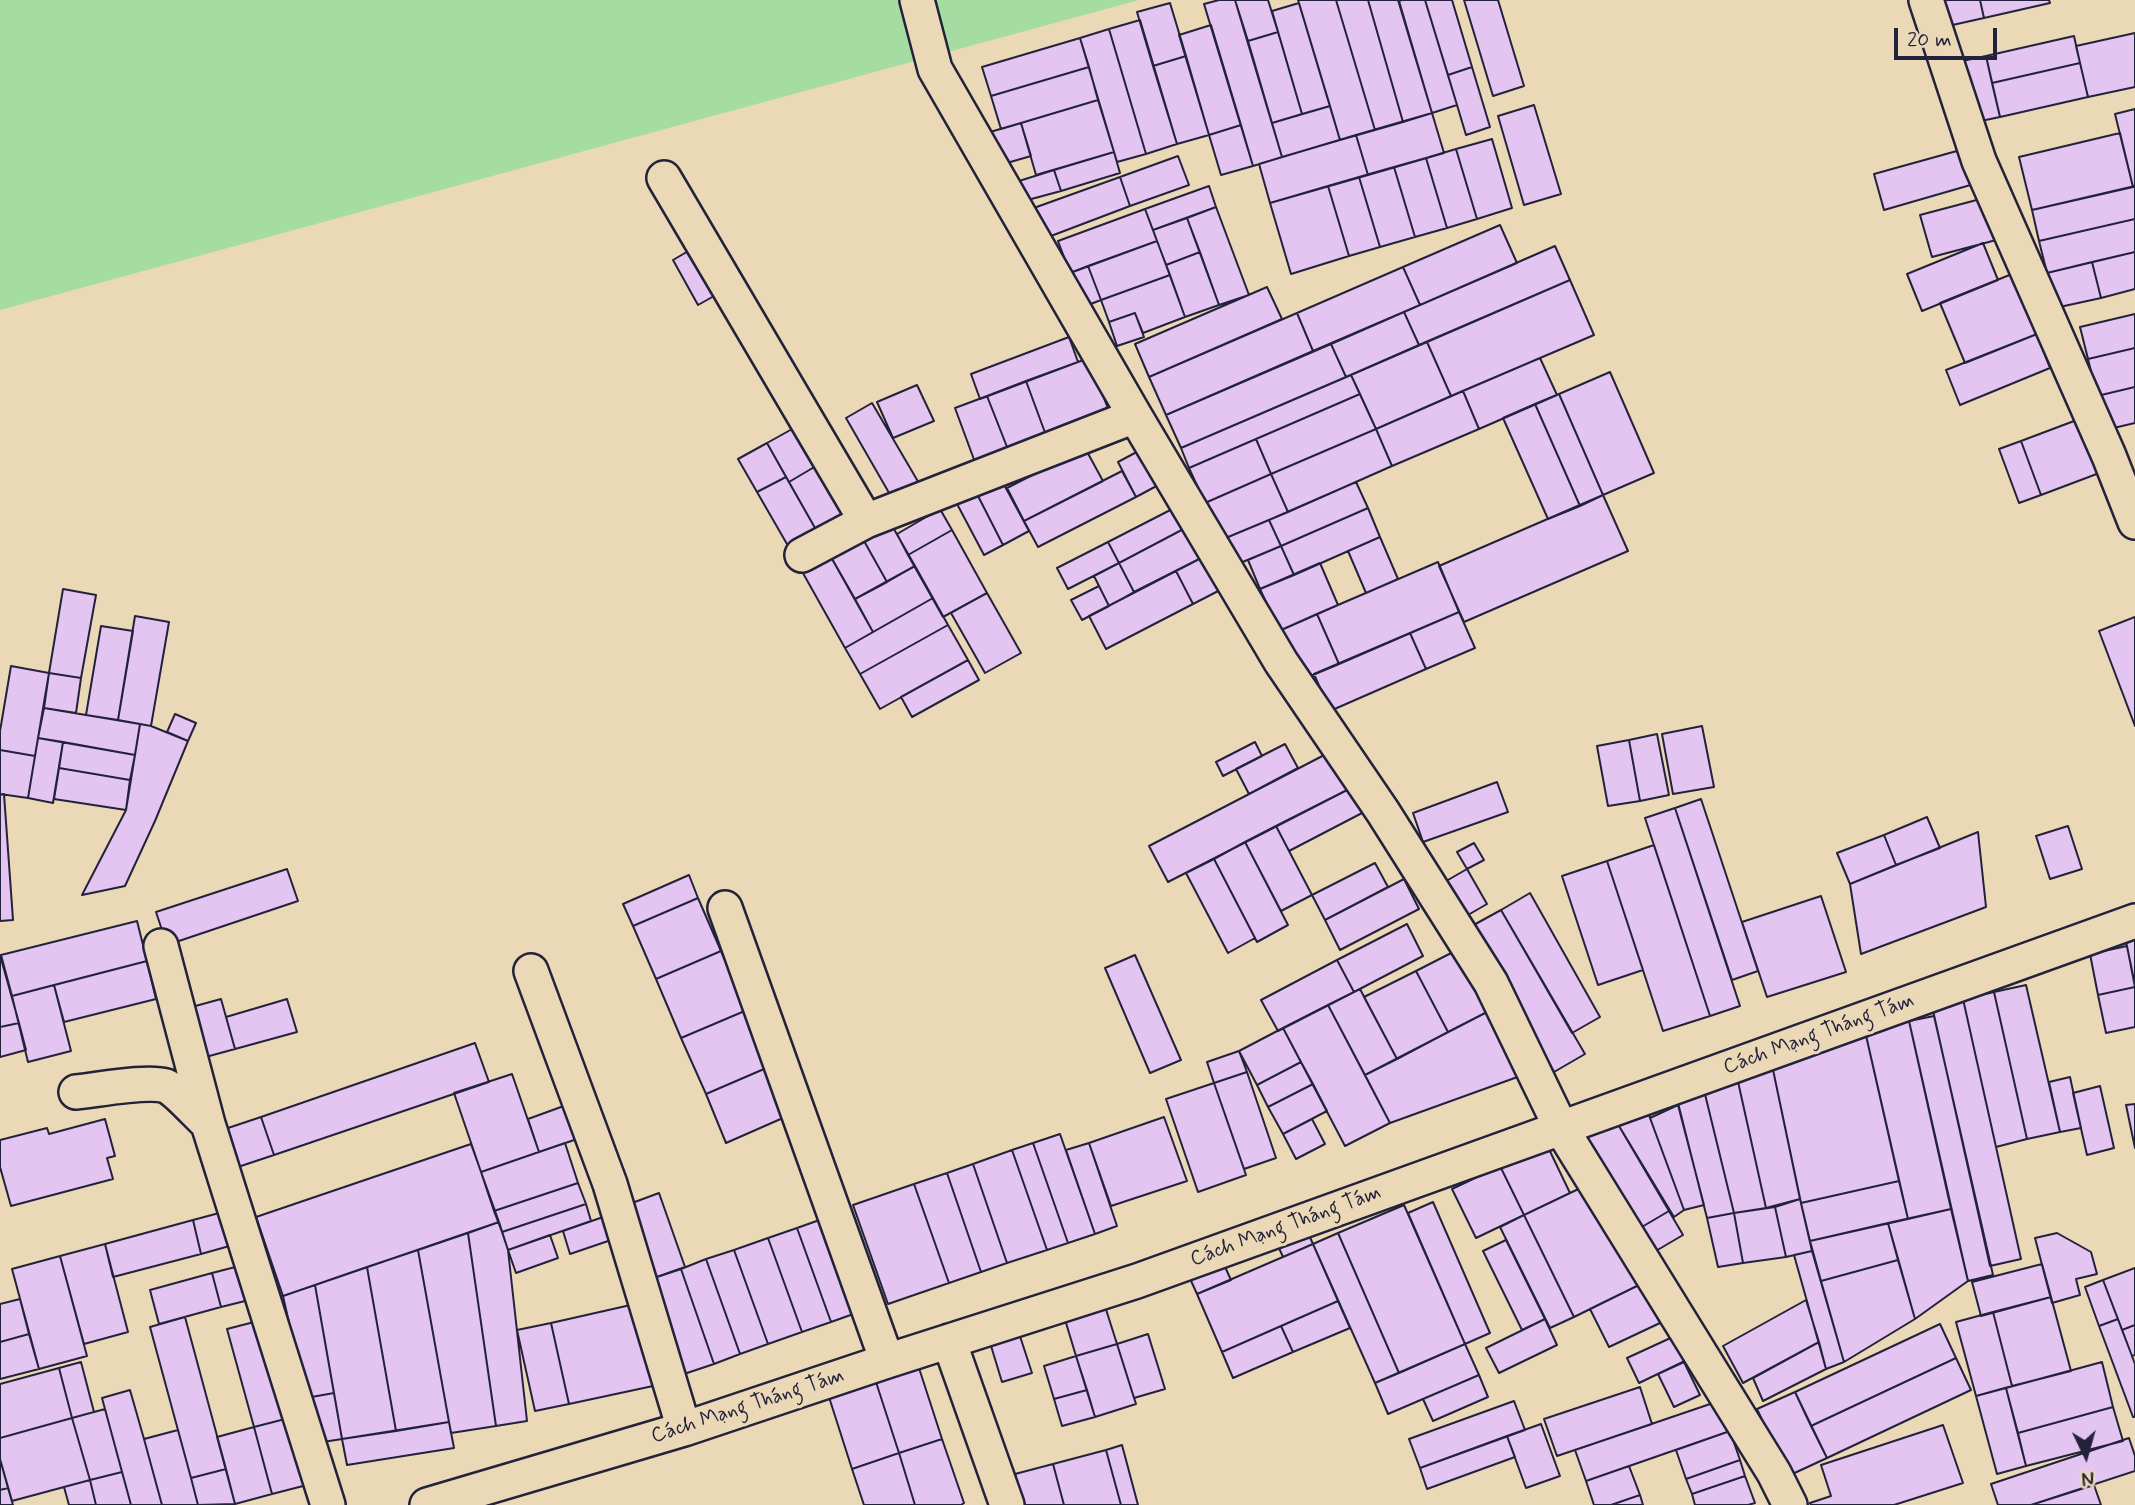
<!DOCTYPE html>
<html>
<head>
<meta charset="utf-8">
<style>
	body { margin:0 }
	#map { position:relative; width:2135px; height:1505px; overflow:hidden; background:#ebd8b6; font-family:Mynerve,sans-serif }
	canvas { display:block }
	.north { position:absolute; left:2051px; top:1421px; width:70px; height:70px; -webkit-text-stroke:5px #ebd8b6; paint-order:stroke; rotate:175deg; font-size:19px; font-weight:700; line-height:28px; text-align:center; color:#22223b }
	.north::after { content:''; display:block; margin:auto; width:24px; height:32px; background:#22223b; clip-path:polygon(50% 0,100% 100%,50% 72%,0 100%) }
	.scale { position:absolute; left:1894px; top:28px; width:103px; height:32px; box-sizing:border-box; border:4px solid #22223b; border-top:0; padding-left:9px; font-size:21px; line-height:24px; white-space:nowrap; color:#22223b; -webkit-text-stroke:5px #ebd8b6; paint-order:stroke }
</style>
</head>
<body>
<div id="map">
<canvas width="2135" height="1505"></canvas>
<div class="north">N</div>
<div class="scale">20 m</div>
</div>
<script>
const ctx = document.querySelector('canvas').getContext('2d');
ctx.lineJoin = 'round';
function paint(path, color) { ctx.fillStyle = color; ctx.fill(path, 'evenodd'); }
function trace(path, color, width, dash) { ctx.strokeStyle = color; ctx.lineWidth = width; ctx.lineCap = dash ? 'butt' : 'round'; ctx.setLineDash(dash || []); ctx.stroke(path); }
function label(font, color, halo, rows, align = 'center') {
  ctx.font = font + ' Mynerve,sans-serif'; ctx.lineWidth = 6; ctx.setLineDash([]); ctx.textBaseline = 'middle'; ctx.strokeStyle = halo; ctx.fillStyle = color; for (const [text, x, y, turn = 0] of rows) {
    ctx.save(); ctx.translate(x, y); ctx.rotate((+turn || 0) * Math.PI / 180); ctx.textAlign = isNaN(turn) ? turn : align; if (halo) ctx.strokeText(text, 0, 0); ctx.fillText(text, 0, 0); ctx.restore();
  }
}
paint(new Path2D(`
	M0,0h1139l-1139,310z`), '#a4dca1');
const building = new Path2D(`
	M1219,0h16l47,157 -29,9 -49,-162z
	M1235,0h33l10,32 -30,9z
	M1298,0h38l39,130 -35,10z
	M1336,0h32l35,122 -28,8z
	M1368,0h30l34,113 -29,9z
	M1402,0h23l32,105 -25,8 -33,-112z
	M1425,0h27l20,67 -24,8z
	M1464,0h34l26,86 -31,10z
	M1943,0h37l4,18 -36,8z
	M1980,0h69l1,3 -66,15z
	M1170,3l16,53 -33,10 -16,-54z
	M1299,3l31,103 -28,8 -30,-103z
	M1140,20l37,124 -31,10 -37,-125z
	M1211,25l30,100 -32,10 -30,-100z
	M1109,29l37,125 -29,8 -37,-124z
	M1278,32l24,82 -30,9 -24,-82z
	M2135,33v54l-47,10 -12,-51z
	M2074,36l6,27 -88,20 -6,-27z
	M1080,38l9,29 -98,29 -9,-29z
	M1186,56l23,79 -32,9 -24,-78z
	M1986,56l14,61 -24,5 -14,-61z
	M2080,63l8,34 -88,20 -8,-34z
	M1089,67l9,33 -97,29 -10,-33z
	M1472,67l18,60 -24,8 -18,-60z
	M1098,100l16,52 -78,23 -15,-52z
	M1534,105l27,89 -37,11 -26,-89z
	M1330,106l10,34 -58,17 -10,-34z
	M2135,109v77l-2,1 -18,-73z
	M1432,113l12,40 -76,22 -12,-40z
	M1021,123l10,33 -31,9 -10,-33z
	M1241,125l12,41 -32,9 -12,-40z
	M2120,133l13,54 -101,23 -13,-53z
	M1356,135l12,40 -98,28 -11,-39z
	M1492,139l20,69 -35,11 -21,-70z
	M1456,149l21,70 -30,9 -21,-70z
	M1964,149l10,35 -90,26 -10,-36z
	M1114,152l6,21 -59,18 -7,-21z
	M1178,156l11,29 -59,21 -10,-29z
	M1426,158l21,70 -32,9 -21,-70z
	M1394,167l21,70 -35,10 -21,-70z
	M1054,170l7,21 -37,10 -5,-20z
	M1120,177l10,29 -87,33 -12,-30z
	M1359,177l21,70 -31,9 -21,-70z
	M1209,186l7,21 -63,23 -8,-21z
	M1328,186l21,70 -58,18 -21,-71z
	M2135,186v33l-96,22 -7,-31z
	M1988,197l12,42 -68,18 -12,-42z
	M1216,207l33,88 -30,10 -32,-87z
	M1145,209l12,32 -87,32 -12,-32z
	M1187,218l13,34 -34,13 -13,-35z
	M2135,219v33l-88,21 -8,-32z
	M1500,225l17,38 -97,42 -17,-38z
	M1157,241l13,34 -69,25 -13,-34z
	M1983,243l15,37 -76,31 -15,-37z
	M697,246l26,45 -25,14 -25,-45z
	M1555,246l15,34 -151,65 -15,-33z
	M1200,252l19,53 -34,12 -19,-52z
	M2135,252v37l-34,9 -9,-36z
	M2092,262l9,36 -46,10 -8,-35z
	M1088,266l13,34 -18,7 -13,-34z
	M1403,267l17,38 -107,46 -16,-38z
	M2012,274l25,60 -72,29 -25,-60z
	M1170,275l15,42 -42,16 -8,-20 -26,9 -8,-22z
	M1570,280l24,55 -143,61 -24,-54z
	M1267,287l15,32 -133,58 -14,-33z
	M1404,312l15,33 -73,32 -15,-33z
	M1135,313l9,24 -27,9 -8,-24z
	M1297,313l16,38 -147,64 -17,-38z
	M2135,314v34l-47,11 -8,-32z
	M2037,334l13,34 -90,37 -14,-35z
	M1069,337l9,25 -98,37 -9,-25z
	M1427,342l24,54 -75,33 -25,-54z
	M1331,344l15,33 -165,71 -15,-33z
	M2135,348v39l-38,9 -9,-37z
	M1089,358l21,56 -63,24 -21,-57z
	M1540,358l17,37 -78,34 -16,-38z
	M1610,372l44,101 -51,22 -44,-101z
	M1351,375l9,19 -171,74 -8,-20z
	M1026,381l21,57 -38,14 -22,-56z
	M917,385l17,36 -41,17 -16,-36z
	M2135,387v36l-30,7 -8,-34z
	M1463,391l16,38 -87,37 -16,-37z
	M1360,394l16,35 -105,45 -15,-35z
	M1559,394l44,101 -23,11 -45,-102z
	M987,396l22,56 -33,13 -21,-57z
	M872,403l51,87 -27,15 -50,-87z
	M1535,404l45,102 -32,13 -45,-101z
	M2082,418l20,54 -61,23 -20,-54z
	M794,428l22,38 -27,16 -22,-39z
	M1376,429l16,37 -104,46 -17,-38z
	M1256,439l15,35 -66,29 -16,-35z
	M2021,441l20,54 -22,8 -20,-54z
	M767,443l19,34 -29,15 -19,-33z
	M1146,447l18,35 -28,15 -18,-35z
	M1085,448l18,33 -79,40 -17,-33z
	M816,466l31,54 -28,15 -30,-53z
	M1122,471l14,26 -98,50 -14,-26z
	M1271,474l17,38 -67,28 -16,-37z
	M786,477l33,58 -28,16 -34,-59z
	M1001,479l28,52 -26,14 -27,-53z
	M1356,482l12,26 -87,38 -12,-26z
	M976,492l27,53 -19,10 -28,-53z
	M1603,495l25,56 -164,71 -25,-56z
	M1182,504l11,20 -74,39 -11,-21z
	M1368,508l12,29 -86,38 -13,-29z
	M940,509l12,21 -44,25 -11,-21z
	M887,517l28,49 -28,16 -28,-50z
	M1269,520l12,26 -48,20 -12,-26z
	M1193,524l16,30 -75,38 -15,-29z
	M952,530l35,63 -44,24 -35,-62z
	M859,532l28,50 -32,17 -28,-49z
	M1380,537l18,42 -32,14 -18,-42z
	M1108,542l11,21 -51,26 -11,-21z
	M1281,546l13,29 -34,14 -12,-29z
	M827,550l46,82 -28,16 -46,-82z
	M1209,554l17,33 -33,17 -17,-33z
	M1438,562l21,50 -120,52 -22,-50z
	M1119,563l15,29 -25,14 -15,-30z
	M1320,563l18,42 -59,26 -19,-42z
	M915,566l18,32 -60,34 -18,-33z
	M1176,571l17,33 -87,45 -17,-33z
	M1099,586l10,20 -27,14 -11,-20z
	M63,589l33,6 -15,83 -32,-5z
	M987,593l34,60 -36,20 -34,-60z
	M933,598l15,27 -88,49 -15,-26z
	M1459,612l16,36 -49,21 -16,-36z
	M1317,614l22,50 -38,16 -22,-49z
	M135,616l34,6 -18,104 -33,-6z
	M2135,617v109l-36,-95z
	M948,625l20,35 -88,49 -20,-35z
	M101,626l32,5 -15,89 -32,-5z
	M1410,633l16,36 -96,42 -16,-37z
	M968,660l11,20 -67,37 -11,-20z
	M11,666l38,7 -14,83 -35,-6v-19z
	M49,673l32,5 -5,35 -32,-5z
	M44,708l96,16 -5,31 -97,-17z
	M175,714l21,9 -8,18 -21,-9z
	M140,724l11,2 37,15 -33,80 -30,65 -43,9 44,-85z
	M1702,726l12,61 -41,7 -11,-60z
	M1657,734l12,61 -29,6 -11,-61z
	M38,738l25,4 -10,61 -25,-5z
	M1629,740l11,61 -32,5 -11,-60z
	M63,742l72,13 -5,25 -71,-12z
	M1255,742l7,14 -39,20 -7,-14z
	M1285,744l13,24 -49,26 -13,-25z
	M0,750l35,6 -7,42 -28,-4z
	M1332,751l19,37 -183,94 -19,-36z
	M59,768l71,12 -4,30 -72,-11z
	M1497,782l11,30 -85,30 -10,-29z
	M1351,788l13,24 -75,39 -13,-25z
	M4,794l9,126 -13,1v-126z
	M1701,799l57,172 -26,9 -57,-172z
	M1675,808l65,198 -30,10 -65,-198z
	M1927,817l13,31 -44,17 -12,-30z
	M1276,826l36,69 -31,16 -36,-69z
	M2068,826l14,43 -32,10 -14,-43z
	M1978,832l8,75 -125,47 -11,-70z
	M1884,835l12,30 -46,19 -13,-31z
	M1245,842l43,83 -31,17 -43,-83z
	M1474,843l10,17 -17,9 -10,-17z
	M1654,845l56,171 -47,15 -56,-170z
	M1214,859l41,79 -27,15 -42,-80z
	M1607,861l36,109 -45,15 -36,-109z
	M1375,863l13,24 -63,33 -13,-25z
	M287,869l11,32 -131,44 -11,-33z
	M1467,869l20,35 -26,15 -20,-35z
	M689,875l9,23 -65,28 -10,-22z
	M1404,879l15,30 -79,41 -15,-30z
	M1530,893l70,124 -28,16 -71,-123z
	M1821,896l25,76 -79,25 -25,-75z
	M698,898l23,53 -65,28 -23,-53z
	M1501,910l84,144 -31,18 -84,-145z
	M137,921l10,40 -135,35 -11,-41z
	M1407,924l16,32 -69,36 -17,-32z
	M2135,930v55l-11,-53z
	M2127,946l8,41 -37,8 -8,-41z
	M1457,950l32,61 -41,21 -32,-61z
	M721,951l26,59 -66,28 -25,-59z
	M0,955l19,68 -19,4z
	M1135,955l46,105 -31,13 -45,-105z
	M1337,960l17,32 -76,39 -17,-31z
	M147,961l9,38 -92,23 -10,-37z
	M1416,971l32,61 -51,27 -33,-62z
	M54,985l17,66 -43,11 -16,-66z
	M2026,985l34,147 -33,7 -33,-147z
	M2135,987v40l-29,6 -8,-38z
	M1360,989l37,70 -32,16 -37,-70z
	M1994,992l33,147 -31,8 -33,-148z
	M221,999l14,50 -33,9 -14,-50z
	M287,999l10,33 -62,17 -9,-32z
	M1963,999l58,260 -31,7 -58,-260z
	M1328,1005l62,118 -45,23 -62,-118z
	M747,1010l24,56 -65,28 -25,-56z
	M1489,1011l34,64 -133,48 -25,-48z
	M1934,1016l59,259 -25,6 -59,-260z
	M1909,1021l42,188 -43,10 -43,-188z
	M19,1023l7,27 -26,7v-30z
	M1283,1028l18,34 -44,23 -18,-34z
	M1865,1031l34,150 -98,22 -29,-138z
	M475,1043l14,39 -215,73 -13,-38z
	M1239,1051l8,21 -33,11 -7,-21z
	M1301,1062l12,22 -45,23 -11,-22z
	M1772,1065l28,134 -34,9 -29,-131z
	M771,1066l21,48 -66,29 -20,-49z
	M1247,1072l29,86 -32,11 -30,-86z
	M512,1074l27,78 -58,20 -27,-79z
	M1737,1077l29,131 -32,5 -31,-127z
	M2070,1077l11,51 -21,4 -11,-50z
	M1214,1083l32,92 -48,17 -32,-93z
	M1313,1084l14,27 -44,23 -15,-27z
	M1703,1086l31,127 -27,5 -31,-123z
	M2100,1086l14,62 -27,7 -14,-62z
	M572,1103l11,34 -44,15 -11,-33z
	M2135,1104v44l-9,-43z
	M1678,1105l26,100 -20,5 -34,-92z
	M1646,1107l38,103 -10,7 -58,-96z
	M261,1117l13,38 -42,14 -13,-38z
	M1164,1117l23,64 -76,25 -22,-63z
	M105,1119l10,37 -8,2 6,21 -102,27 -11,-39v-27l47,-12 2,6z
	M1312,1119l13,25 -29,15 -13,-25z
	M1616,1121l53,90 -34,20 -53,-91z
	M1060,1134l35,100 -27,9 -35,-100z
	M565,1143l13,40 -84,28 -13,-39z
	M1033,1143l35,100 -21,7 -35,-100z
	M1089,1143l28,83 -22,8 -29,-84z
	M1546,1143l24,50 -46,22 -24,-49z
	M471,1144l28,78 -216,74 -27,-79z
	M1012,1150l35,100 -40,13 -34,-99z
	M973,1164l34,99 -26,9 -34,-99z
	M1500,1166l24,49 -48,23 -24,-49z
	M947,1173l34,99 -32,11 -35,-99z
	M1899,1181l9,38 -98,22 -9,-38z
	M578,1183l8,21 -84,28 -8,-21z
	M1591,1183l50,101 -67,33 -50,-102z
	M914,1184l35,99 -61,21 -35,-99z
	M659,1193l26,74 -34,12 -27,-73z
	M1800,1199l12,52 -26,6 -11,-50z
	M1433,1202l57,131 -25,11 -57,-131z
	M586,1204l5,17 -83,29 -6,-18z
	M1404,1205l61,139 -66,29 -61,-140z
	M1775,1207l11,50 -43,6 -9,-50z
	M1951,1209l17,72 -53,38 -27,-96z
	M1669,1211l14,24 -34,20 -14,-24z
	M223,1212l10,33 -32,9 -8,-34z
	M1734,1213l9,50 -25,4 -11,-49z
	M1524,1215l50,102 -24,11 -50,-101z
	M606,1216l8,23 -44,15 -7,-23z
	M825,1218l34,94 -28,10 -34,-94z
	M193,1220l8,34 -88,23 -8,-33z
	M499,1222l9,28 19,171 -31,5 -28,-193z
	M1888,1223l10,37 -77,21 -11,-40z
	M1304,1224l9,20 -30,13 -9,-20z
	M797,1228l34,94 -29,10 -34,-94z
	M468,1233l28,193 -45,7 -33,-183z
	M1338,1233l61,140 -24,10 -62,-139z
	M2057,1233l34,19 6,22 -21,5 4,16 -28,8 -17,-65z
	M550,1235l8,23 -42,15 -8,-23z
	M768,1238l34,94 -34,12 -34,-94z
	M1506,1240l39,79 -23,11 -39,-79z
	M105,1244l23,88 -44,12 -24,-88z
	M1313,1244l25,57 -116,51 -25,-58z
	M418,1250l31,172 -53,9 -29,-164z
	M734,1250l34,94 -28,10 -34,-95z
	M1812,1251l32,111 -18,7 -32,-114z
	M60,1256l27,100 -48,13 -27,-100z
	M1221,1258l10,22 -34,14 -10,-22z
	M706,1259l34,95 -26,10 -33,-95z
	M1898,1260l17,59 -71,43 -23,-81z
	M247,1264l10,34 -36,9 -9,-34z
	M2042,1264l9,33 -70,19 -9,-34z
	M367,1267l29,164 -54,8 -27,-154z
	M2135,1268v57l-13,5 -19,-50z
	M681,1269l33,95 -30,10 -33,-95z
	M212,1273l9,34 -62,17 -9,-34z
	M2103,1280l15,39 -19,7 -14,-39z
	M1641,1284l19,39 -51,24 -19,-38z
	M315,1285l19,108 -28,5 -23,-102z
	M2051,1297l20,74 -59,15 -19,-74z
	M20,1299l9,35 -29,8v-38z
	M1103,1300l14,44 -41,12 -13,-43z
	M1806,1300l13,42 -76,41 -20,-37z
	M1338,1301l12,27 -57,24 -12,-26z
	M635,1304l18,82 -84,18 -18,-81z
	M1993,1312l19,74 -36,10 -20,-74z
	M185,1317l41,152 -35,9 -41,-151z
	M1545,1319l12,26 -58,28 -13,-25z
	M2118,1319l17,45v53h-2l-34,-91z
	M262,1320l27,98 -35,9 -27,-98z
	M551,1323l18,81 -34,7 -18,-81z
	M1940,1324l16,34 -145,68 -16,-34z
	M2135,1325v30l-3,1 -10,-26z
	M1281,1326l12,26 -60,26 -11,-26z
	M1017,1327l15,46 -30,9 -14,-46z
	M29,1334l10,35 -39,10v-37z
	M1148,1334l17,55 -31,9 -17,-54z
	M1677,1335l12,24 -50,24 -12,-25z
	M1819,1342l7,27 -63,32 -10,-23z
	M1117,1344l19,60 -41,13 -19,-61z
	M1465,1344l14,31 -91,39 -13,-31z
	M1076,1356l11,34 -33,9 -10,-33z
	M1956,1358l15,32 -144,68 -16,-32z
	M81,1362l13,50 -22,6 -13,-50z
	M1684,1362l16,33 -26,12 -16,-33z
	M2102,1362l11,45 -95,26 -12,-45z
	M918,1365l24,74 -43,14 -24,-74z
	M59,1368l13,50 -72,20v-54z
	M1479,1375l9,22 -55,24 -10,-22z
	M875,1379l24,74 -47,16 -24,-75z
	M1640,1387l12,37 -95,32 -13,-37z
	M2006,1388l20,78 -29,8 -21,-78z
	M130,1390l14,49 18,66h-31l-29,-107z
	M1087,1390l8,27 -33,9 -8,-27z
	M1795,1392l32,66 -39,18 -31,-67z
	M334,1393l8,46 -25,4 -11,-45z
	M1514,1401l11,29 -105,38 -11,-29z
	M1719,1401l11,30 -144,50 -11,-31z
	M2113,1407l10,34 -97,25 -8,-33z
	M105,1409l17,63 -32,8 -18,-62z
	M72,1418l18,62 -78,21 -12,-42v-21z
	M289,1418l18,67 -35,9 -18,-67z
	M449,1422l5,26 -107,17 -5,-26z
	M1541,1424l19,52 -34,12 -19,-52z
	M1943,1425l20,58 -69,22h-83l-1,-2 21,-7 -10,-31z
	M254,1427l18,67 -37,10 -18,-67z
	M178,1430l13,48 7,27h-36l-18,-66z
	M1730,1431l10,29 -54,19 -10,-29z
	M1507,1436l8,21 -88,32 -7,-21z
	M2129,1438l6,18v15l-104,34h-33l-7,-21z
	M942,1439l22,64 -3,2h-46l-16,-52z
	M1122,1445l16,60h-17l-15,-55z
	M1106,1450l15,55h-57l-11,-41z
	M899,1453l16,52h-51l-12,-36z
	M0,1459l8,29 -8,2z
	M1740,1460l5,16 -53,18 -6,-15z
	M1053,1464l11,41h-41l-8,-31z
	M1629,1466l11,29 -29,10h-17l-8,-24z
	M226,1469l9,35 -37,1 -7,-27z
	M122,1472l9,33h-35l-6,-25z
	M1745,1476l10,27 -7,2h-53l-3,-11z
	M90,1480l6,25h-27l-5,-18z
	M2094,1485l7,20h-70z
	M8,1488l5,17h-13v-15z
	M1640,1495l3,10h-32z`);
paint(building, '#e4c5f2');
trace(building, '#22223b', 2);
const minor = new Path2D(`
	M917,0l18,69 200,347 146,246 102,150 108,171 70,145 213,345 16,32
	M1926,0l53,161 130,295 26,66
	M664,178l202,343
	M802,555l64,-34 269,-105
	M725,908l162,453
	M161,946l47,178 120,381
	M531,971l79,213 74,245
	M76,1092c21,-2 72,-12 90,-6 10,4 32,29 42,38
	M949,1341l58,164
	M427,1505l257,-76 203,-68 250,-80 998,-360`);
trace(minor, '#22223b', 38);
trace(minor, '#ebd8b6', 33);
label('21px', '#22223b', '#ebd8b6', [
	["Cách Mạng Tháng Tám",1819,1035,-20],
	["Cách Mạng Tháng Tám",1286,1227,-20],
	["Cách Mạng Tháng Tám",748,1407,-18]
]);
</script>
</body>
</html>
